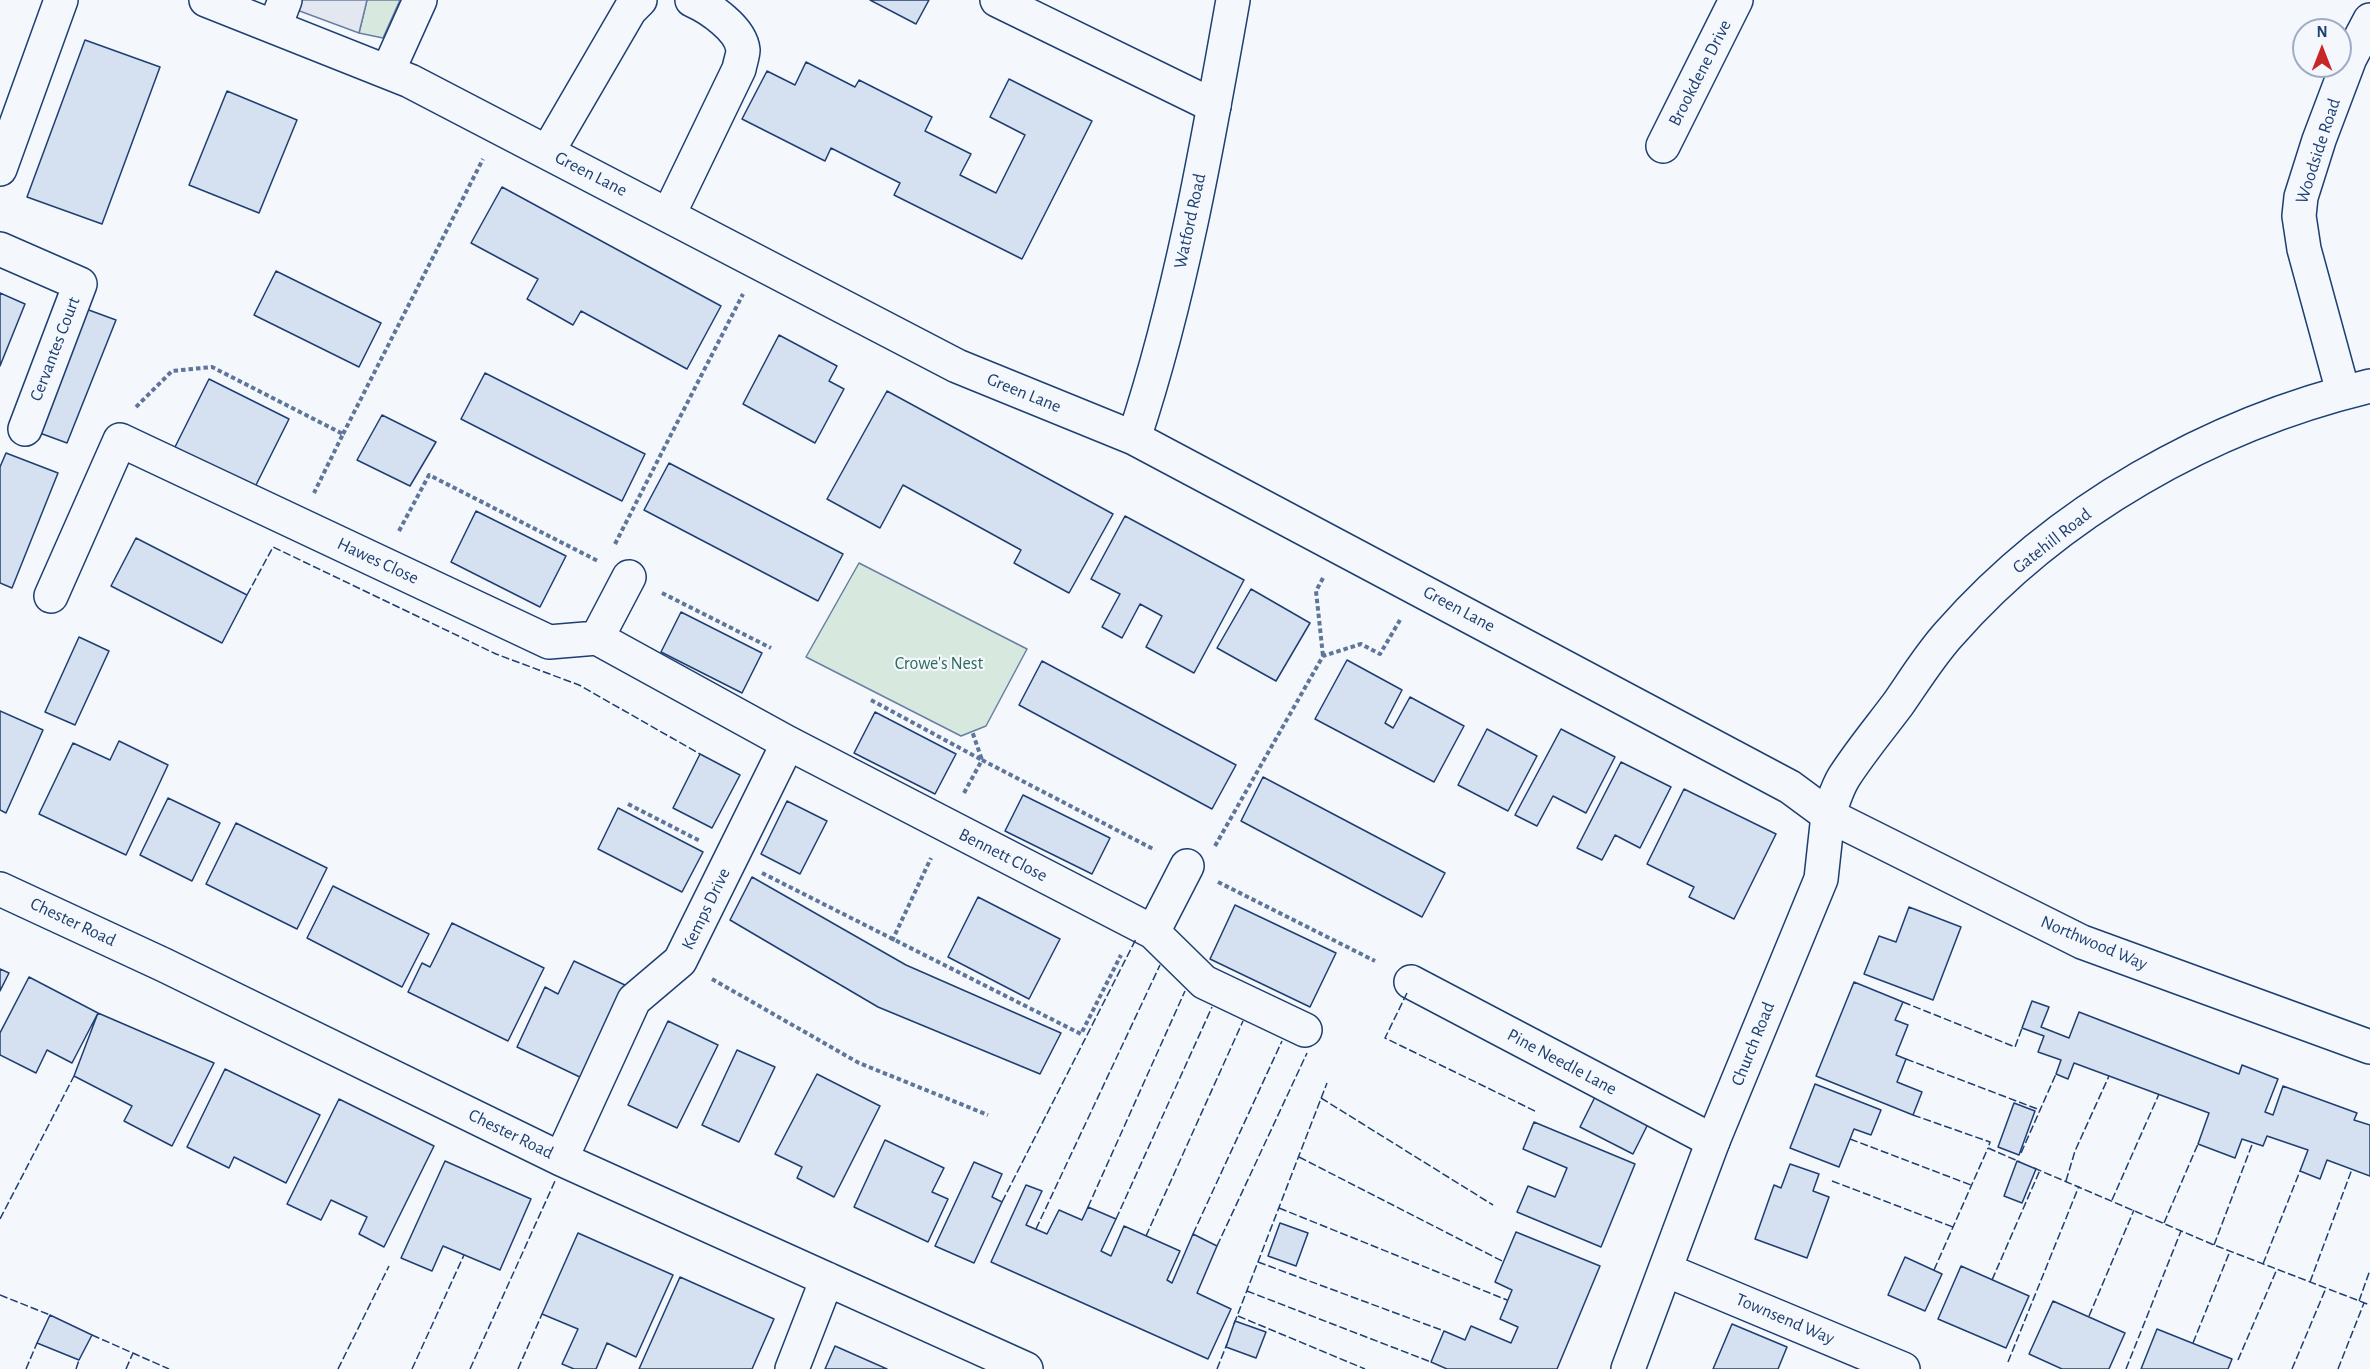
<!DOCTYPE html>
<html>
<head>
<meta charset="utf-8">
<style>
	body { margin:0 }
	#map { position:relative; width:2370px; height:1369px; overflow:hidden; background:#f4f7fb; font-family:"Alegreya Sans",sans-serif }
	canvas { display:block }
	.north { position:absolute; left:2292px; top:18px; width:60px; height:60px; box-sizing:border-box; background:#f4f7fb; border:2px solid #9eadc5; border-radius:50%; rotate:0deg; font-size:16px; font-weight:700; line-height:24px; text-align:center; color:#1d3f73 }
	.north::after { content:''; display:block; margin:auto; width:21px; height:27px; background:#c62828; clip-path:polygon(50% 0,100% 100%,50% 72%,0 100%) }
</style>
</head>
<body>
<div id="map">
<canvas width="2370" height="1369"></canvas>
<div class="north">N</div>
</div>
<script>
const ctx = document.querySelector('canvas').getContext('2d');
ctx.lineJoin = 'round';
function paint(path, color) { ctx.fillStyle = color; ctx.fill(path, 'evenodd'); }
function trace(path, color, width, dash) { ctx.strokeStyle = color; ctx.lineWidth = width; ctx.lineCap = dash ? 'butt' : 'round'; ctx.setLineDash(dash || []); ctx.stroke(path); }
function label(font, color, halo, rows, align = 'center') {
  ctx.font = font + ' "Alegreya Sans",sans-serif'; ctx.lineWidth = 4.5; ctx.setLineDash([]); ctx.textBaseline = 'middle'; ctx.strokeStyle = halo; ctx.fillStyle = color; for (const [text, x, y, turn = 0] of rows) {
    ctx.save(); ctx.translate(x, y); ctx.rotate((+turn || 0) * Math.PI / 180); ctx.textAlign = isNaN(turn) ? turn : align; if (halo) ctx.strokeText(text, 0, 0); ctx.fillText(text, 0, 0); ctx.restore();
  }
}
const green = new Path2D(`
	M367,0h33l-17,38 -24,-5z
	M859,563l168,86 -41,77 -25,10 -155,-79z`);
paint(green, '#d7e8df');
trace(green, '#687fa3', 1.5);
const parking = new Path2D(`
	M270,0h97l-8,33z`);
paint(parking, '#e3e8f0');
trace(parking, '#687fa3', 1.5);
const building = new Path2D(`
	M870,0h59l-13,24z
	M85,40l75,27 -58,157 -75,-27z
	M806,62l49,25 4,-7 73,37 -7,14 46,23 -11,21 36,18 29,-58 -35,-18 19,-38 83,42 -70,138 -128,-64 6,-12 -69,-35 -6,13 -83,-42 25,-48 28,14z
	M227,91l70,29 -38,93 -70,-28z
	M502,187l219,119 -34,63 -106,-58 -8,14 -46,-26 11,-20 -67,-36z
	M276,271l105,52 -22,44 -105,-52z
	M0,293l25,11 -25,62z
	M86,309l30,11 -49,123 -30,-11z
	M779,335l58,31 -8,15 15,8 -29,54 -72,-39z
	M485,373l160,81 -23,47 -161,-82z
	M209,379l80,40 -35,70 -80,-40z
	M887,391l226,123 -44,79 -55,-30 7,-13 -118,-65 -23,43 -53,-29z
	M382,415l54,27 -26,44 -53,-26z
	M6,453l52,20 -46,115 -12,-5v-116z
	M669,463l174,91 -25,47 -174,-91z
	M476,511l90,45 -26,51 -89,-45z
	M1125,516l119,64 -50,93 -48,-26 16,-31 -22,-12 -18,34 -20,-11 18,-33 -29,-15z
	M136,538l111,57 -25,48 -111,-57z
	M1251,589l59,34 -34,58 -59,-33z
	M681,612l81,41 -20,40 -81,-41z
	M79,637l30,14 -34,74 -30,-13z
	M1347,660l55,30 -17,33 8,5 17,-31 54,29 -30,56 -119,-63z
	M1042,661l194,104 -24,44 -193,-104z
	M0,711l43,19 -37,83 -6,-3z
	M875,712l81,42 -21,40 -81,-41z
	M1487,729l50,27 -29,55 -50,-26z
	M1561,729l54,28 -29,56 -33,-17 -16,30 -22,-11z
	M119,741l49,24 -42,90 -87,-41 34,-71 37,17z
	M700,754l40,21 -28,53 -39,-20z
	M1621,762l50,25 -31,61 -25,-13 -13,25 -25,-12z
	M1263,777l182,96 -23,44 -181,-96z
	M1684,789l92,45 -42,85 -45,-22 5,-10 -47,-23z
	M1023,795l87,43 -18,36 -87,-43z
	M168,798l52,25 -28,58 -52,-26z
	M787,801l40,20 -27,53 -39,-20z
	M618,808l85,44 -21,40 -84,-43z
	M236,823l91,45 -30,61 -91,-45z
	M752,877l154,88 155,68 -21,41 -162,-67 -148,-87z
	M333,886l96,48 -27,53 -95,-49z
	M978,897l82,42 -31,60 -81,-42z
	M1235,905l101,48 -26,54 -100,-48z
	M1909,907l52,20 -28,73 -69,-26 15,-38 17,6z
	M452,923l92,45 -36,73 -100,-49 14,-29 8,4z
	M574,961l53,25 -43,93 -67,-32 28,-60 13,7z
	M0,969l9,4 -9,18z
	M29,977l69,36 -26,50 -25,-13 -11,23 -36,-18v-22z
	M1854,982l49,20 -8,18 13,5 -12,30 10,4 -9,23 25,10 -9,23 -97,-39z
	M2032,1001l17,6 -8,20 28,11 10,-26 160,62 3,-9 36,14 -13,33 8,3 10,-29 74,27 -3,7 16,5v51l-43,-16 -7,19 -20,-8 8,-21 -41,-14 -4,10 -21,-7 -7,19 -37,-14 11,-31 -135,-50 -6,16 -12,-5 5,-14 -23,-8 6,-16 -22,-8z
	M98,1013l116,50 -42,83 -48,-25 8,-15 -58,-30z
	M668,1021l50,24 -41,83 -49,-23z
	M737,1050l38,17 -36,75 -37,-17z
	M225,1069l95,46 -34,68 -52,-26 -5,11 -42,-21z
	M817,1074l63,32 -46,91 -37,-19 5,-11 -27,-13z
	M1815,1084l66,26 -10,25 -17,-6 -15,38 -49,-19z
	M1597,1093l53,27 -17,34 -53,-27z
	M339,1099l95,47 -50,101 -25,-13 8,-17 -36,-17 -10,20 -34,-16z
	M2014,1103l21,8 -16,44 -21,-8z
	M1534,1122l101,42 -34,83 -84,-35 11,-26 27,11 12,-29 -44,-19z
	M885,1140l59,28 -12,24 16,7 -20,43 -74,-35z
	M445,1161l86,38 -31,71 -57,-24 -11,25 -31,-13z
	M2017,1161l19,8 -14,34 -18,-7z
	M974,1162l28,12 -10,23 10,5 -28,61 -39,-17z
	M1790,1164l29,10 -6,17 16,6 -22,61 -52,-19 19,-54 7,3z
	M1026,1185l16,6 -16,34 21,9 12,-24 23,10 6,-13 28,12 -15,32 10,5 13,-30 56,25 -13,29 5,3 21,-49 24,12 -20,47 34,16 -23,50 -217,-97z
	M1280,1223l28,10 -12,33 -28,-10z
	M1516,1232l84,34 -43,103h-110l-16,-7 13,-31 21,9 6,-14 40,17 7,-16 -18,-8 12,-29 -17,-8z
	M578,1233l95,42 -37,82 -29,-14 -11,26h-22l-12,-5 16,-35 -36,-15z
	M1905,1257l37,17 -17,37 -37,-16z
	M1961,1266l68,30 -23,52 -68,-29z
	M680,1277l94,42 -22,50h-113z
	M2053,1301l72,32 -16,36h-47l-33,-15z
	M50,1315l42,20 -13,25 -42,-17z
	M1235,1321l31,11 -10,26 -30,-11z
	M1732,1324l55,23 -9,22h-65z
	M2157,1329l75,30 -4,10h-87z
	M835,1346l52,23h-62z`);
paint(building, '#d5e0f0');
trace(building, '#1d3f73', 1.5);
const minor = new Path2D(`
	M997,0l217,106
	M275,26l10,-26
	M388,71l32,-71
	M1663,146l73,-146
	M548,151l82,-141 10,-10
	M0,169l61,-169
	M669,214l70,-145c1,-6 4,-14 4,-19 -2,-21 -33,-42 -51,-50
	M0,249l80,35 -55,145
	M2370,386c-159,38 -313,125 -421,248 -19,21 -35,47 -51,70 -18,24 -38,48 -54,73 -7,11 -11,26 -16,38l254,127 288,105
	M2343,392l-39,-143 -5,-33 2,-19 18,-57 31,-82 20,-38
	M51,596l69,-156 429,202 48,-4 191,105 365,189 34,-66
	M597,638l32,-61
	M0,889l164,76 397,194 465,210
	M1153,932l51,50 101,48
	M1411,982l302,159
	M561,1159l73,-159 46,-39 108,-218
	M1666,1270l237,99
	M792,1369l35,-90`);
const major = new Path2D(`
	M206,0l204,81 547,285 177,72 656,349 38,28 -7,64 -108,262 -85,228
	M1134,438c47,-142 73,-291 99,-438`);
trace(minor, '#1d3f73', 36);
trace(major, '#1d3f73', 36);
trace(new Path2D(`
	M136,407l36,-36 40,-4 131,67 -29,59
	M343,434l140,-275
	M399,531l30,-56 169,86
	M615,544l128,-250
	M1323,578l-7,13 7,65
	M662,593l109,55
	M871,700l111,60 -10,-29
	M964,793l18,-33 173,90
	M628,804l72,37
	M1215,846l108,-190 38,-12 19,10 20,-34
	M762,873l319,161 40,-79
	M1218,882l157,79
	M892,941l39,-83
	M712,979l147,84 129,52`), '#5e769c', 4, [4.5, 3]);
trace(minor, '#f4f7fb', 33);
trace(major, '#f4f7fb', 33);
trace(new Path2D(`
	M247,595l26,-48 223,107 83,31 121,69
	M1407,993l-22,45 152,74
	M1903,1002l112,45 7,-19
	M1906,1059l134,51
	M1321,1098l172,107
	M1913,1115l77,27 -2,6 32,14
	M1850,1139l121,46
	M2021,1153l35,-79
	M1299,1157l205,105
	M2034,1168l180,77 156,60
	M1832,1181l121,46
	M2066,1181l9,-30 34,-75
	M2112,1200l47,-106
	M1002,1202l134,-263
	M1088,1207l97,-216
	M1279,1208l228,92
	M0,1219l74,-143
	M1116,1219l96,-212
	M2164,1223l34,-79
	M1036,1229l124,-264
	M1193,1234l89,-193
	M1146,1236l97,-215
	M2214,1245l39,-103
	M1217,1246l90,-193
	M1258,1262l186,69
	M2263,1264l37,-93
	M1934,1270l54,-122
	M1992,1280l48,-110
	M2310,1282l42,-113
	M1247,1291l184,71
	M0,1295l50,20
	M2359,1301l11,-31
	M1238,1316l127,53
	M2089,1316l45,-106
	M1234,1324l93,-241
	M92,1335l77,34
	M2193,1343l37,-92
	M2238,1360l39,-91
	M2008,1362l71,-176
	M26,1369l11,-26
	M76,1369l3,-9
	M126,1369l7,-16
	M338,1369l51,-103
	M412,1369l52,-114
	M470,1369l85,-188
	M518,1369l24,-55
	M1217,1369l10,-25
	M2126,1369l55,-138
	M2292,1369l34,-81
	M2338,1369l26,-66`), '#1d3f73', 1.5, [8, 3]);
label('18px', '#1d3f73', '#f4f7fb', [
	["Brookdene Drive",1700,73,-63],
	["Woodside Road",2318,151,-72],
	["Green Lane",591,174,27],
	["Watford Road",1190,221,-78],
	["Cervantes Court",55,349,-69],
	["Green Lane",1024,393,22],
	["Gatehill Road",2052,541,-38],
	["Hawes Close",378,561,25],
	["Green Lane",1459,609,28],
	["Bennett Close",1003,855,27],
	["Kemps Drive",706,909,-64],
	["Chester Road",73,922,25],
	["Northwood Way",2094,943,23],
	["Church Road",1753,1044,-68],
	["Pine Needle Lane",1562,1062,28],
	["Chester Road",511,1134,26],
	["Townsend Way",1785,1319,23]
]);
label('18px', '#2c6c60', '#f4f7fb', [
	["Crowe's Nest",939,664]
]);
</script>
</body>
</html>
